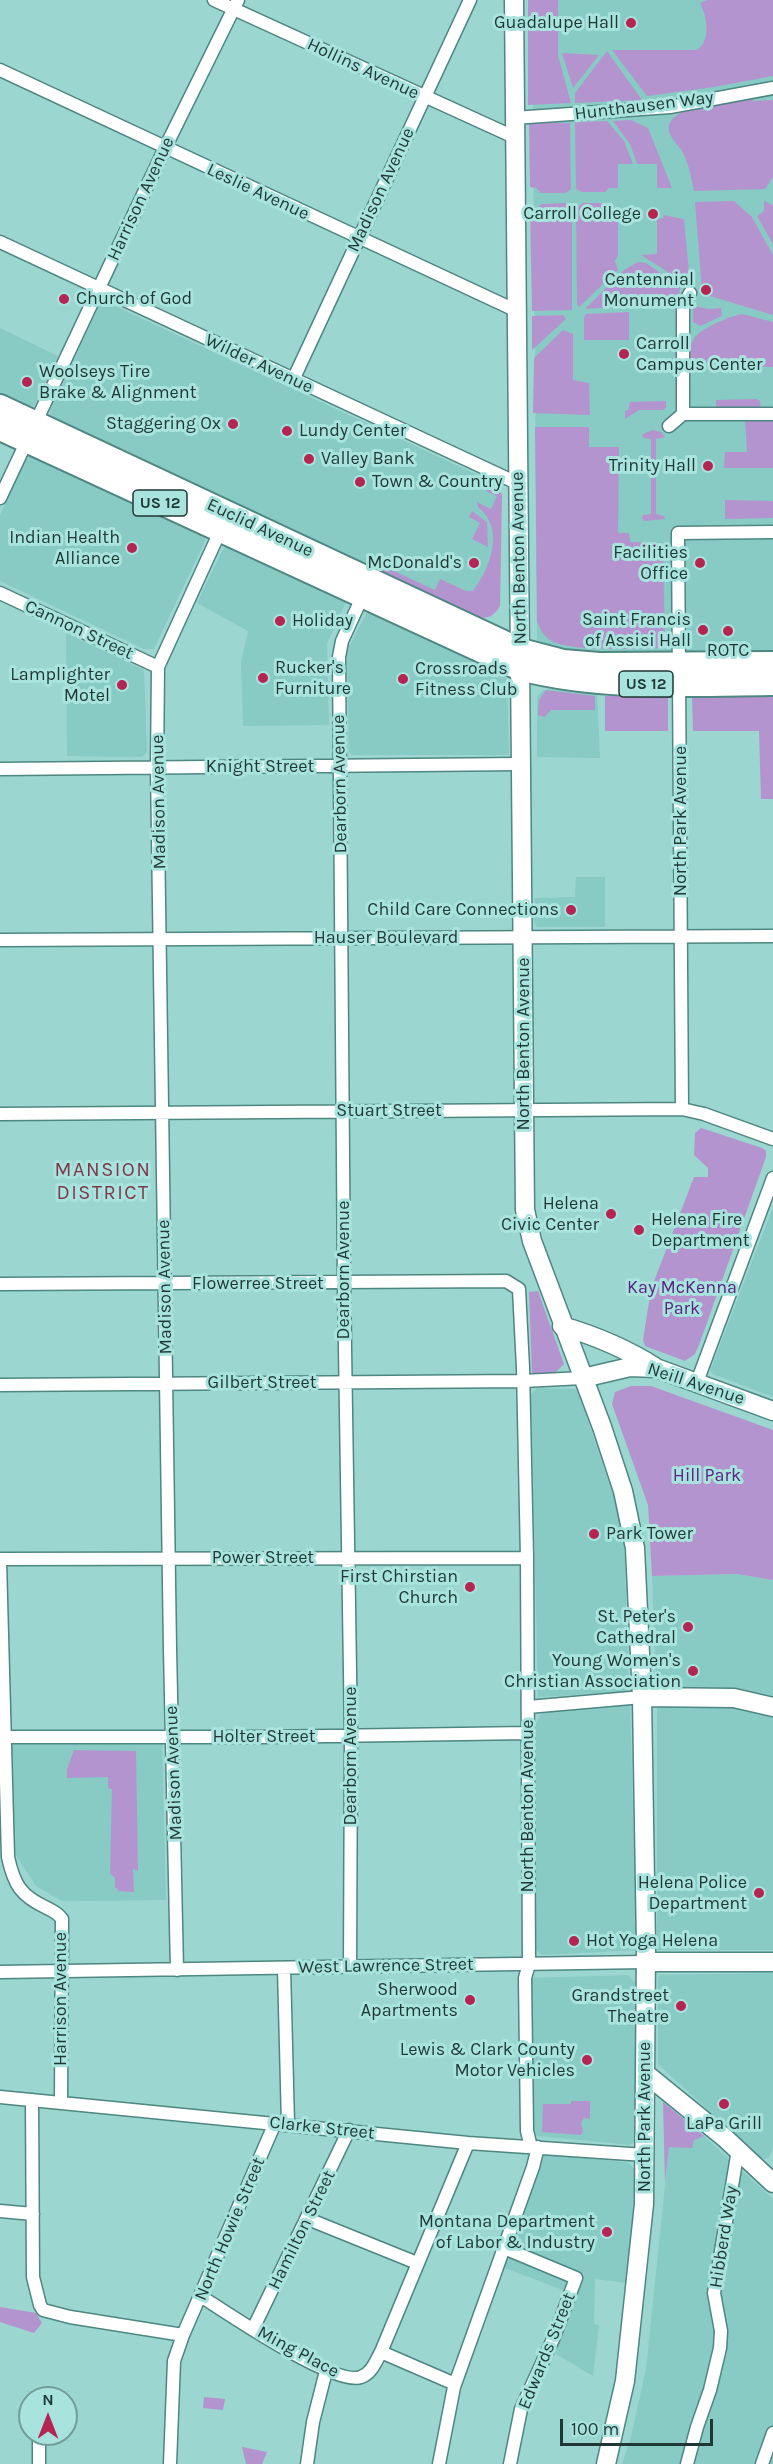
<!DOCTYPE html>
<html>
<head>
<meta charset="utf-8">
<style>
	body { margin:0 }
	#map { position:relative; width:773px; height:2464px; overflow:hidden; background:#9cd6d0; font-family:Karla,sans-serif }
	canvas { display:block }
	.north { position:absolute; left:18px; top:2386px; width:60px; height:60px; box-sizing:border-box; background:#a9e3dd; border:2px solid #729e9a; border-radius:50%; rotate:0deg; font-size:16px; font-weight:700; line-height:24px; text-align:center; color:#1f3735 }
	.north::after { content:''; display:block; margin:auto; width:21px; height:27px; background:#b52552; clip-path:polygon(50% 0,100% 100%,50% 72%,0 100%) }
	.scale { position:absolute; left:560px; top:2419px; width:153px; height:27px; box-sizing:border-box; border:3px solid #1f3735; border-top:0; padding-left:8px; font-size:18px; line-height:21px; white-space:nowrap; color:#1f3735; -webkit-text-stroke:4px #a9e3dd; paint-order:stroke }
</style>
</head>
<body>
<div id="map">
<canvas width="773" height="2464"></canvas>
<div class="north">N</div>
<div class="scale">100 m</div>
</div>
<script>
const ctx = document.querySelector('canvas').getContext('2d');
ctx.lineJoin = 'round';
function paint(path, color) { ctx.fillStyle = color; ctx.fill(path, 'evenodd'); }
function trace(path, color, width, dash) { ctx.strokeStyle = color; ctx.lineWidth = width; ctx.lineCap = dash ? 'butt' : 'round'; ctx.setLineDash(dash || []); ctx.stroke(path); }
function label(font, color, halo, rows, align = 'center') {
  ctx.font = font + ' Karla,sans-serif'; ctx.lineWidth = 6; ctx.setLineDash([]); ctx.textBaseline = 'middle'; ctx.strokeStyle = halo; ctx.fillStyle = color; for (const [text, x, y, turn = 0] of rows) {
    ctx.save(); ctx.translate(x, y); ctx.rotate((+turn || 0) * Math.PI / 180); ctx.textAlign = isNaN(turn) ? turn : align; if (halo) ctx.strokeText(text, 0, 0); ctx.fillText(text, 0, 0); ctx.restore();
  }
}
paint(new Path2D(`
	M532,0h241v651h-168l-40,-2 -28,-8z
	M102,300l399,186 -1,120 -9,11h-18l-422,-200 -1,-6z
	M0,328l58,28 -24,50 -7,1 -27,-13z
	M34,455l171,80v6l-51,108h-10l-144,-68v-66l25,-54 4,-5z
	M224,547l122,55 -19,41 2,82 -86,1 -2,-64 7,-31 -51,-28z
	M367,612l137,62 3,5 2,76h-157l-3,-3 -2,-101z
	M66,633l78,37 3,81 -3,4 -3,2 -74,-1z
	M549,689l48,5 3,64 -63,-1v-60l6,-7z
	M576,877h29v50h-68l-3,-6 1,-23 40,-1z
	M773,1207v190l-60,-23 -3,-3z
	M537,1388l37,1 4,2 41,122 5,21 5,155 -3,3 -88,5 -7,-303z
	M737,1574l36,6v118l-55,-10 -59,1 -3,-3 -4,-110z
	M657,1704l69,1 47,10v235h-116z
	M630,1705l7,245 -95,5 -6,-5 -1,-225 6,-11 7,-4z
	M11,1744h151l4,156 -104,1 -26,-15 -19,-29 -3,-10z
	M773,1973v170l-1,8 -3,6 -4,2 -5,-1 -102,-94v-86l2,-3z
	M628,1975l7,8 3,154 -3,5 -5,3 -93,-9 -4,-5 -1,-153z
	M704,2136l69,63v265h-151l8,-23 16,-72 23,-222z
	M547,2154l78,8 5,2 6,7 -9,112 -32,-4 -1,45 5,1 -6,51 -37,-22 8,-30 -10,-6 9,-28 -61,-23 40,-111z`), '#88cac4');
paint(new Path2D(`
	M528,0h30v55l13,48 -43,2z
	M707,0h66v76l-59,11 -67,9 -35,-46h84c16,-8 11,-34 4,-47z
	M607,51l35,49 -67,3v-10z
	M562,53l37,2 -26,33z
	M752,97l1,4 20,-1v77l-8,12 -71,2c-3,-13 -5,-28 -12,-40 -3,-5 -8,-9 -11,-15 -16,-31 64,-36 81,-39z
	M631,120l17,8 24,60h-15v-24h-20l-7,-20 -17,-23z
	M607,121l17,20 9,23h-15v24h-9l-4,4h-23l-6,-3 -1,-67z
	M529,123h41l1,66 -5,4h-25l-5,-5 -6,-1z
	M734,201l18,16 21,38v60l-63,-19 -8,-5 -7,-89z
	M764,201l9,4v39l-16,-28 7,-5z
	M566,203l6,5v102l-40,1 -2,-101 8,-2 3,-4z
	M583,203h22l3,4 10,1v47l-3,6 3,9 -39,37 -2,-3 -1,-96z
	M663,215l21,4 5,53v4l-8,4 -40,-25 16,-1v-35l7,-1z
	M638,262l8,1 34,23 -1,12 -3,5 -91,6 39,-39z
	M693,306l16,3 12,-1 1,8 -22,10 -7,-4z
	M629,312v28h-45v-23l2,-3z
	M742,314l31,8v45c-29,0 -57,-4 -86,-4l-1,-14c7,-4 6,-10 12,-15 8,-7 32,-18 44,-20z
	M563,315l3,4 -34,31v-34z
	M563,330l10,4v46l16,3 1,32 -57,-2 1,-55z
	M757,399l3,2 1,9h-45v-10z
	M666,401v7l-3,2h-24l-14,9v-8l3,-1 2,-8z
	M745,419h28v49h-49l1,-16h22z
	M535,427h54v20h30l-1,86h11l1,9 33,1 2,105c-25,0 -95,5 -115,-8 -7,-5 -10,-11 -13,-19z
	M652,430l9,2 4,5 -9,2v75l8,2 1,3 -21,2 -2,-3 1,-3 8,-1v-75l-7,-1 -2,-3z
	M466,474l34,17 2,4 -2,111c-7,12 -14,13 -27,11l-91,-44 3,-8 5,-3h6l-2,9 41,19 5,-11 26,12h7c18,-24 32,-63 5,-84l-1,-5 14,7 6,-13 -29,-14z
	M725,500l48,1v17l-48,1z
	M472,511l15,11 1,25 -16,-8 8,-16 -11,-6z
	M546,690l49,6v14h-44l-6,7 -7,-2 1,-15z
	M605,696h63v35h-63z
	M773,696v103h-12l-2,-68h-66l-1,-34z
	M701,1128l61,20 4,3v6l-67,188 -4,9 -10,7 -40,-15 -2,-6 8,-51 43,-112h14v-9l-14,-13 1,-22z
	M538,1291l26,73 -9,9h-23l-3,-81z
	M631,1386h20l122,44v150l-36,-6 -85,2 -4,-71 -36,-101 3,-12z
	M74,1750l62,1 2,120 -5,-2 1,23 -15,-1 -4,-4v-9l-5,-5 2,-84 -4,-1v-11l-41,1v-9z
	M571,2101h19v18l-6,-1 -3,5 2,8 -2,4 -39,-3 1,-28h28z
	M663,2102l41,34 -10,4 -2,8 -23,-1 -4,35z
	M0,2307l36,6 6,10 -8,10 -34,-11z
	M204,2397l21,2 -2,11 -20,-2z
	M242,2447l25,5 -5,12h-16z`), '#b494cf');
const street = new Path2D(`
	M214,0l300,137
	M0,70l517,241
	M514,118l156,-11 103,-19
	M0,242l519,242
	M293,380l177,-380
	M683,414v-108l7,-13
	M669,426l14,-12h90
	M0,498l165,-350 73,-148
	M0,593l158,74
	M0,769l520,-5
	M0,940l773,-4
	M682,1109l-4,-576 95,-1
	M0,1114l682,-5 22,5 69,25
	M0,1284l506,-3 13,8 4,79 4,190 2,406 -4,14 2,153 4,16
	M697,1382l76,-204
	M0,1385l523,-4 60,-3
	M0,1559l527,-1
	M0,1561l8,296c6,28 13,39 39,51 6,3 11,5 15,11l-1,183
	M528,1707l114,-10
	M0,1737h262l266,-4
	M350,1966l1,-230 -7,-453 -5,-626 3,-16 22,-48
	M284,1968l4,156
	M177,1970l-7,-321 -13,-882 1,-100 64,-140
	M0,1972l645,-10
	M0,2097l468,46 177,12
	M32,2100l1,177 7,28 3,5 27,7 113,18
	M0,2211l33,3
	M308,2219l109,44
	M504,2248l72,30 -22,59 -33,72 -11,55
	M202,2297c25,16 134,90 159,80 11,-4 15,-16 20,-25l87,-209
	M253,2329l96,-199
	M381,2352l74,32
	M39,2464v-30
	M170,2464l4,-103 9,-26 92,-212
	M307,2464l6,-42 13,-51
	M439,2464l15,-77 79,-220 5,-20
	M687,2464l10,-37 13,-37 10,-42 1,-17 -7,-38 24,-143
	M762,2464l11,-31`);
const secondary = new Path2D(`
	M514,0l11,1210 7,31 70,186 21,64 12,57 7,149 4,250 -2,257 -19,177 -19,83
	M562,1326c34,10 63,22 93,41
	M583,1378l47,-11 26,1 117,43
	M642,1697l92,1 39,9
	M645,1962h128
	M646,2074l79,64 48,45`);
const highway = new Path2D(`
	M0,406l521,244 42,11 36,3 174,-1
	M0,429l520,240c82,21 169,16 253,15`);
trace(street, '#4e8681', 15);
trace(secondary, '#4e8681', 21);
trace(highway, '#4e8681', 26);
trace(street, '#fff', 12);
trace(secondary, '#fff', 18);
trace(highway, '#fff', 22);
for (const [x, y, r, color] of [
	[631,23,6,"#b52552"],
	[653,214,6,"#b52552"],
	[706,290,6,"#b52552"],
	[64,299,6,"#b52552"],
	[624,354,6,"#b52552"],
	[27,382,6,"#b52552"],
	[233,424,6,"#b52552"],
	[287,431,6,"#b52552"],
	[309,459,6,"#b52552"],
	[708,466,6,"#b52552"],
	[360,482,6,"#b52552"],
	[132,548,6,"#b52552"],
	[474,563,6,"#b52552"],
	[700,563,6,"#b52552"],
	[280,621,6,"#b52552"],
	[703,630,6,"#b52552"],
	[728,631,6,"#b52552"],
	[263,678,6,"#b52552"],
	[403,679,6,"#b52552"],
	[122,685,6,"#b52552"],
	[571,910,6,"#b52552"],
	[611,1214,6,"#b52552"],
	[639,1230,6,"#b52552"],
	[594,1534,6,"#b52552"],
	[470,1587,6,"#b52552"],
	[688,1627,6,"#b52552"],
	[693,1671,6,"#b52552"],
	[759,1893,6,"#b52552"],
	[574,1941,6,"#b52552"],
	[470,2000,6,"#b52552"],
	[681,2006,6,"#b52552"],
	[587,2060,6,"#b52552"],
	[724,2104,6,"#b52552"],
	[607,2232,6,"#b52552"]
]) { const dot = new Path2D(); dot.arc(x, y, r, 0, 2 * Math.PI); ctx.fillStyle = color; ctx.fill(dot); trace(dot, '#a9e3dd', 2); }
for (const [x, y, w] of [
	[160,503,54],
	[646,684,54]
]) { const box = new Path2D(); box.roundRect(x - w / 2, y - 13, w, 26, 4.5); ctx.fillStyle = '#a9e3dd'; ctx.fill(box); trace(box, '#1f3735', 1.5); }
label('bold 16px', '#1f3735', null, [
	["US 12",160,503],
	["US 12",646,684]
]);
label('18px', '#1f3735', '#a9e3dd', [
	["Guadalupe Hall",619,23],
	["Carroll College",641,214],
	["Centennial",694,280],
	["Monument",694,301],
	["Church of God",76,299,"left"],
	["Carroll",636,344,"left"],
	["Campus Center",636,365,"left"],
	["Woolseys Tire",39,372,"left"],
	["Brake & Alignment",39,393,"left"],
	["Staggering Ox",221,424],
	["Lundy Center",299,431,"left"],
	["Valley Bank",321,459,"left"],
	["Trinity Hall",696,466],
	["Town & Country",372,482,"left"],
	["Indian Health",120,538],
	["Alliance",120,559],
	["Facilities",688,553],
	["Office",688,574],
	["McDonald's",462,563],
	["Saint Francis",691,620],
	["of Assisi Hall",691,641],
	["Holiday",292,621,"left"],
	["ROTC",728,651,"center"],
	["Rucker's",275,668,"left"],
	["Furniture",275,689,"left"],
	["Crossroads",415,669,"left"],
	["Fitness Club",415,690,"left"],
	["Lamplighter",110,675],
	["Motel",110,696],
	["Child Care Connections",559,910],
	["Helena",599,1204],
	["Civic Center",599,1225],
	["Helena Fire",651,1220,"left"],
	["Department",651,1241,"left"],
	["Park Tower",606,1534,"left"],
	["First Chirstian",458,1577],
	["Church",458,1598],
	["St. Peter's",676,1617],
	["Cathedral",676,1638],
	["Young Women's",681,1661],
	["Christian Association",681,1682],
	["Helena Police",747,1883],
	["Department",747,1904],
	["Hot Yoga Helena",586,1941,"left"],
	["Sherwood",458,1990],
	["Apartments",458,2011],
	["Grandstreet",669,1996],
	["Theatre",669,2017],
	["Lewis & Clark County",575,2050],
	["Motor Vehicles",575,2071],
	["LaPa Grill",724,2124,"center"],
	["Montana Department",595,2222],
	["of Labor & Industry",595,2243]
], 'right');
label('18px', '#1f3735', '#a9e3dd', [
	["Hollins Avenue",363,69,25],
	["Hunthausen Way",644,106,-7],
	["Madison Avenue",381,190,-65],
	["Leslie Avenue",258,192,25],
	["Harrison Avenue",141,199,-65],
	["Wilder Avenue",259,364,25],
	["Euclid Avenue",260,528,25],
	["North Benton Avenue",519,558,-91],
	["Cannon Street",79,630,25],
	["Knight Street",260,767],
	["Dearborn Avenue",340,784,-91],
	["Madison Avenue",159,802,-91],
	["North Park Avenue",681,821,-90],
	["Hauser Boulevard",386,938],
	["North Benton Avenue",524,1044,-90],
	["Stuart Street",389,1111],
	["Dearborn Avenue",344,1270,-90],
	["Flowerree Street",258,1284],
	["Madison Avenue",165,1287,-91],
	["Gilbert Street",262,1383],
	["Neill Avenue",696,1384,18],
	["Power Street",263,1558],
	["Holter Street",264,1737],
	["Dearborn Avenue",351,1756,-90],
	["Madison Avenue",174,1773,-92],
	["North Benton Avenue",528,1806,-90],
	["West Lawrence Street",386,1966,-1],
	["Harrison Avenue",61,1999,-90],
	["North Park Avenue",645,2117,-90],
	["Clarke Street",322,2128,6],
	["North Howie Street",230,2229,-67],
	["Hamilton Street",302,2230,-64],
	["Hibberd Way",724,2237,-81],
	["Edwards Street",547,2351,-68],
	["Ming Place",298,2352,28]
]);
label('18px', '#5b2280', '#a9e3dd', [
	["Kay McKenna",682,1288],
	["Park",682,1309],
	["Hill Park",707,1476]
]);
ctx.letterSpacing = '1.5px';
label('20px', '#7e3747', '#a9e3dd', [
	["MANSION",103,1170],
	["DISTRICT",103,1193]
]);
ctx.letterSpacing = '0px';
</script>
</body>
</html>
